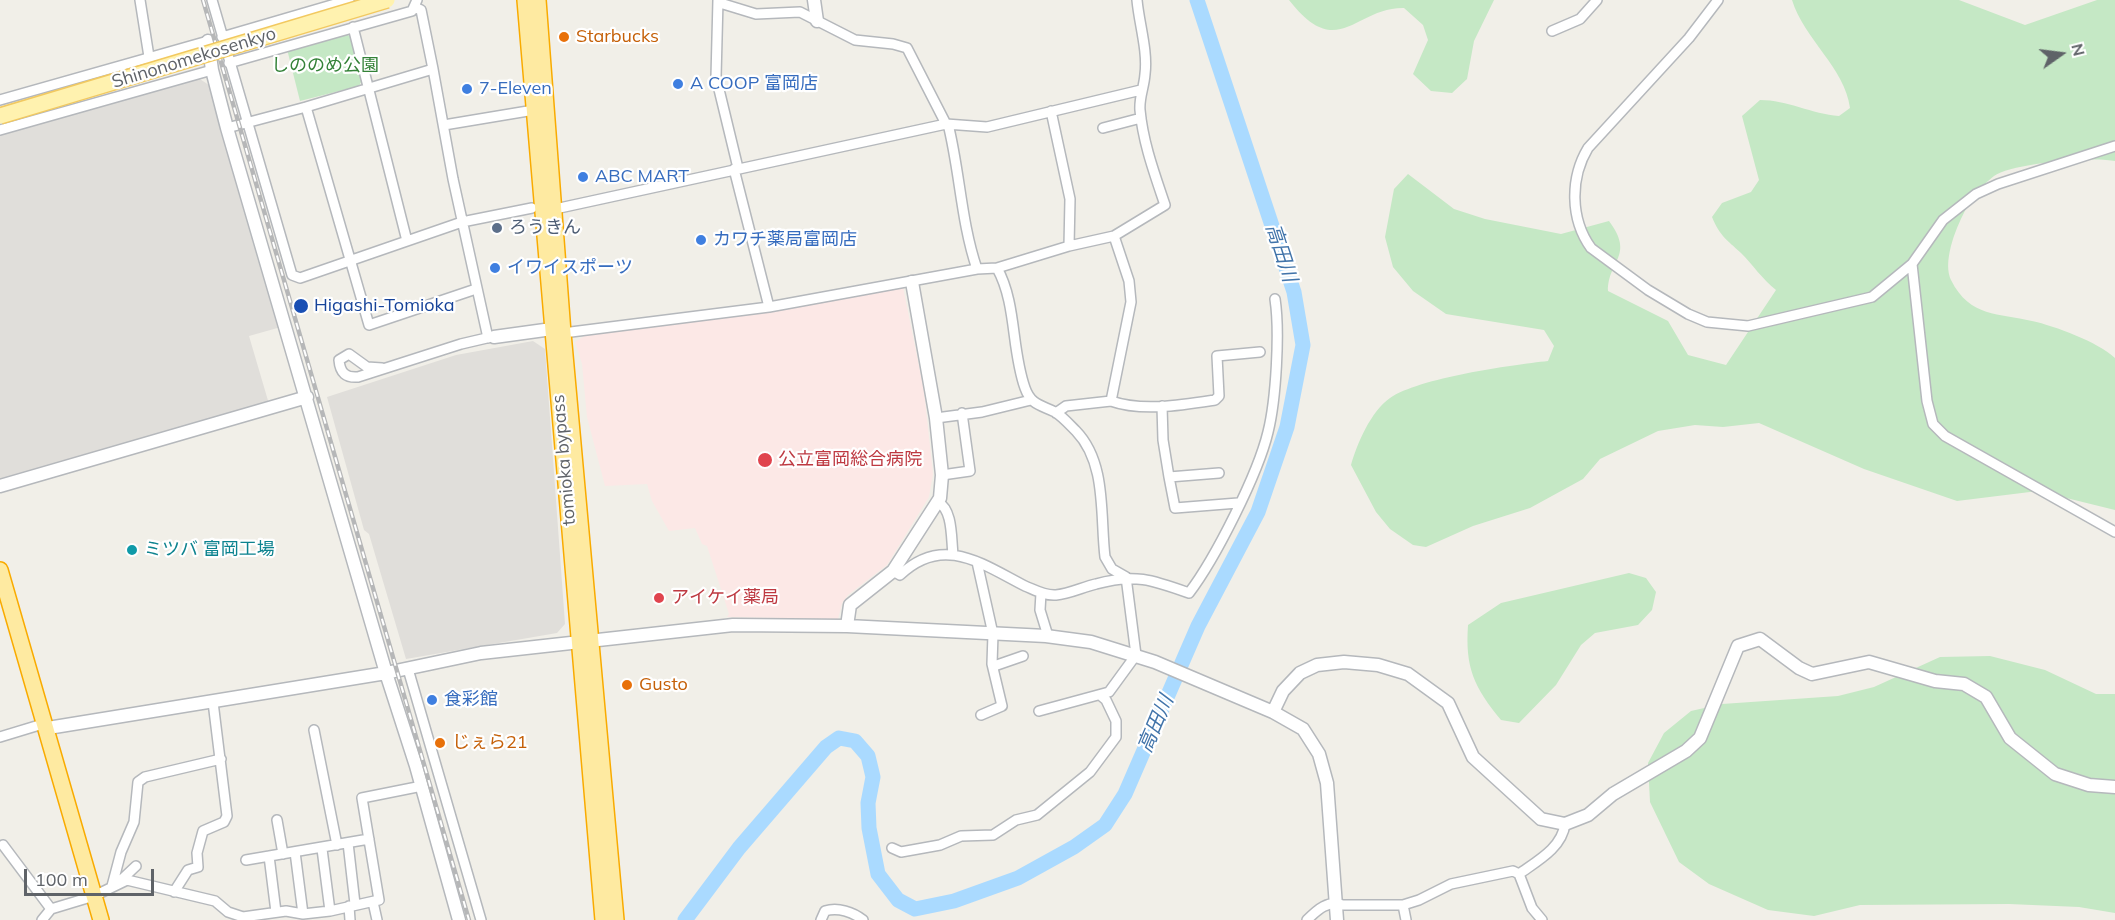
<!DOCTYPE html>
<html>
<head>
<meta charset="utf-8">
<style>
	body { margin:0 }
	#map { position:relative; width:2115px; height:920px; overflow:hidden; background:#f1efe8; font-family:Mulish,sans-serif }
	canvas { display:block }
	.north { position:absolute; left:2031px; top:24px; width:60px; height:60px; -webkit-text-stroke:4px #fff; paint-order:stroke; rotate:76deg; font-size:16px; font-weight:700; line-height:24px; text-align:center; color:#5f6368 }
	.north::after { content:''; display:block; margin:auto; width:21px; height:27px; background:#5f6368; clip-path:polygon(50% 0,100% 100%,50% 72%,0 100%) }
	.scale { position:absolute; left:24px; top:869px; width:130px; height:27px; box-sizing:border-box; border:3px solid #5f6368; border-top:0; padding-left:8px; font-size:18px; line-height:21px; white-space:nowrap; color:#5f6368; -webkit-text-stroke:4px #fff; paint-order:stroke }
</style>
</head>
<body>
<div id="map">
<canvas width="2115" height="920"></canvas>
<div class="north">N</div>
<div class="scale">100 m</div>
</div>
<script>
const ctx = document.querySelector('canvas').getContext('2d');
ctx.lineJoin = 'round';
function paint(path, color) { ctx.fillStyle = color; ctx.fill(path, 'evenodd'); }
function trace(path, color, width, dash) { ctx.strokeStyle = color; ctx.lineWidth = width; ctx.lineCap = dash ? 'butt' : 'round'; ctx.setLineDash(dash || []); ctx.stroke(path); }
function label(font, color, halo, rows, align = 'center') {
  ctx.font = font + ' Mulish,"Noto Sans JP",sans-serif'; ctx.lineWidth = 4.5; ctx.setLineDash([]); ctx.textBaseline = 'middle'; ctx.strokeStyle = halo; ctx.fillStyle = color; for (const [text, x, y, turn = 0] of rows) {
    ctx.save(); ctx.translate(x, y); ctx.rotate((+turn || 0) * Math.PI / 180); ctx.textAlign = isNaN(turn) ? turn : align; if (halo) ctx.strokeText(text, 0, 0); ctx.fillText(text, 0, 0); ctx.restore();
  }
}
paint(new Path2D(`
	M195,76l14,9 72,242 -32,9 20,68 -269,77v-346z
	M533,341l12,8 20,275 -8,9 -151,26 -37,-125 -5,-4 -37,-133 129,-42z`), '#e0deda');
paint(new Path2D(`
	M903,287l21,104 9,83 -4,23 -42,68 -39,30 -6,8 -4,16 -111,-2 2,-3 -22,-68 -5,-2 -7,-16 -26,3 -17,-30 -5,-17 -42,2 -18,-69 -5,-53 -7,-22 11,-7 190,-26z`), '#fce8e6');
paint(new Path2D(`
	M1289,0h205l-20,41 -7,38 -15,14 -21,-2 -18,-17 15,-34 -5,-15 -19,-17c-49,-1 -66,55 -115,-8z
	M1792,0h167l66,25 72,-25h18v161c-21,-5 -104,2 -121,15 -19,14 -32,37 -40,60 -4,12 -9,31 -3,44 19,38 48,33 81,41 23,5 66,21 83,37v152l-77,-19 -81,10 -93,-32 -105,-46 -36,4 -28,-2 -37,6 -58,28 -17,20 -53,29 -57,18 -47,21 -13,-2 -23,-16 -14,-17 -25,-47c6,-21 20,-54 39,-67 29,-20 121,-33 158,-37l6,-15 -10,-16 -98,-16 -33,-23 -20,-24 -8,-30 9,-48 14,-15 46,35 31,10 76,15 48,-13c26,35 -1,39 -1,70l60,30 20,34 38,10 50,-75c-14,-11 -23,-25 -35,-37 -15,-14 -21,-17 -29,-36l10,-14 29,-11 8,-12 -17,-64 18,-16c27,0 52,14 79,16l11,-8c-5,-40 -46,-69 -58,-108z
	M343,33l7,3 12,44 -3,6 -59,15 -13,-52z
	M1629,573l17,5 10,14 -4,18 -14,15 -43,8 -14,12 -25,40 -37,38 -18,-3c-27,-33 -36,-52 -33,-95l33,-22z
	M1990,656l55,14 51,24h19v219l-36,-6 -70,-3 -149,1 -46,11 -46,-6 -59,-26 -30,-22 -29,-60 -2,-39 16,-30 27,-22 31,-7 116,-8 36,-9 66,-30z`), '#c5e8c5');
trace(new Path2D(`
	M685,920l54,-72 87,-101 13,-9 16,3 13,15 5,21 -5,26 1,25 9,46 20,26 17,9 39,-8 64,-23 56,-31 31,-22 20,-31 73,-168 60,-114 29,-85 16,-82 -9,-53 -97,-292`), '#aadaff', 15);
const minor = new Path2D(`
	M140,0l10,63
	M212,0l80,275 8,3 107,-37
	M718,0l-2,77 22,91
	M1718,0l-29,38 -101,110c-18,30 -18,71 3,100l57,42 40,24 19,8 41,4 124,-29 40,-33 31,-44 33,-26 22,-10 117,-38
	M720,3l36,11 44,-2 55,28 38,4 14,4 39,76
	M414,7l7,3 12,59
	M353,27l54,214 55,-19 70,-14
	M1552,31l28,-12 17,-19
	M222,37l127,-37
	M229,63l183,-52 5,-11
	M0,100l208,-59
	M1051,111l19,88 -1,47
	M948,124c12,48 13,98 29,145
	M444,125l90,-15
	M227,128l79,-21
	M1103,128l38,-10
	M0,130l212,-60
	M734,169l35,138
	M555,209l391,-85 41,3 154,-37
	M1912,264l15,137 6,23 12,12 170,96
	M997,268c20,36 14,81 28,120 6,17 16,17 30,24 7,4 15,13 21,19 31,32 24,85 29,126l7,12 14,8 10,78 -27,37 -70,19
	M476,289l-107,36 -63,-218 127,-38 20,110 35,159
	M559,332l4,1 206,-26 208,-38 20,-1 72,-22 45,-10 51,-31c-10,-30 -22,-62 -25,-95 -1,-13 4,-22 5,-36 3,-23 -6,-51 -8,-74
	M382,368l-15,-1 -18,-13 -10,6c1,13 7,18 19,17l103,-33 30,-7
	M1111,401c31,11 72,4 104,-1l4,-4 -2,-40 43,-4
	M1162,406l1,34 6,37 50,-4
	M1056,413l10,-7 45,-5 20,-99 -2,-21 -15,-45
	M936,418l46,-6 49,-12
	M942,475l28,-4 -8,-58
	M1169,477l6,31 63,-5
	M938,502c15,8 13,36 15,52
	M977,562l16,72 -1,30 10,42 -21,9
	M893,571l7,4c43,-41 82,-11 125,11 10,4 20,10 31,9 13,-1 27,-8 40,-11 38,-11 57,-4 93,9 26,-34 69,-119 79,-161 8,-32 12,-100 7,-133
	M1041,593l-1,17 8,26
	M992,664l5,1 26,-9
	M408,669l73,251
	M314,730l23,115
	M0,737l46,-14
	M277,820l6,34
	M348,843l7,61
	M3,845l48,64
	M892,848l9,4 39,-7 21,-9 32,-1 23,-15 21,-5 53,-43 26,-35v-16l-10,-21 -6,-5
	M322,849l8,62
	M295,852l8,62
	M269,856l7,56
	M246,860l123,-21
	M1519,874c18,-13 43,-26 46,-50
	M1519,874l13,34 10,12
	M119,882l17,-16
	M112,886l9,-34 13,-30 4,-40 7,-5 76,-18
	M174,892l14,-22 10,-3 -1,-14 6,-22 21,-9 3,-6 -14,-114
	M373,902l4,18
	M1403,905l3,15
	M349,906l1,14
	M42,920l9,-11 43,-13 33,-16 88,21 13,11 15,5 43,-6 17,3 27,-3 49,-11 -17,-102 60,-12
	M821,920l4,-9c13,-4 28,1 38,9
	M1307,920c11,-11 21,-20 36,-15h60l16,-5 32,-16 62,-13 6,3`);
const tertiary = new Path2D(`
	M814,0l3,21
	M208,41l4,29 15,58 159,545 30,93 43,154
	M494,337l58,-8
	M0,486l307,-89
	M847,626l3,-21 43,-34 47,-73 2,-23 -6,-57 -24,-136
	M1273,712l10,-21 17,-18 17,-8 27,-3 34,3 30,9 40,29 25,54 68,62 24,5 23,-9 25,-21 73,-43 14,-13 38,-92 22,-7 39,29 13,6 57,-12 66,19 29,3 22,13 24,41 45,36 34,11 26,2
	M48,728l338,-55 95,-20 252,-28 114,1 199,10 45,6 64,20 118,50 30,17 16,25 8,29 10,137`);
const trunk = new Path2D(`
	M525,0l78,920
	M538,0l25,333 53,587
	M0,570l101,350`);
trace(minor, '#b5b8bc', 12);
trace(tertiary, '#b5b8bc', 15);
trace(trunk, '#f9ab00', 18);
trace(minor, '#fff', 9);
trace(tertiary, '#fff', 12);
trace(trunk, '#feeaa1', 15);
const rail = new Path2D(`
	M203,0l266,920`);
trace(rail, '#b6b7b8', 4.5);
trace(rail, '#fff', 2, [7]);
const primaryBridge = new Path2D(`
	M0,116l387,-116`);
trace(primaryBridge, '#f2c960', 18, []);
trace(primaryBridge, '#fff2af', 15);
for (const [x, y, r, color] of [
	[564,37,6,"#e8710a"],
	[678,84,6,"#3f7fe0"],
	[467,89,6,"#3f7fe0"],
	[583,177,6,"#3f7fe0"],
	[497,228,6,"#5c6f8a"],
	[701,240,6,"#3f7fe0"],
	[495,268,6,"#3f7fe0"],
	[301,306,8,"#1a4fb4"],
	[765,460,8,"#e0444e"],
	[132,550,6,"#0f9aa8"],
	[659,598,6,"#e0444e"],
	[627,685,6,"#e8710a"],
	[432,700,6,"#3f7fe0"],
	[440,743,6,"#e8710a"]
]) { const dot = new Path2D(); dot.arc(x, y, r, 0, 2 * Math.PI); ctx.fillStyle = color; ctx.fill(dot); trace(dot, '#fff', 2); }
label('18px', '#c56008', '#fff', [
	["Starbucks",576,37],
	["Gusto",639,685],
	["じぇら21",452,743]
], 'left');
label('18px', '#5f6368', '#fff', [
	["Shinonomekosenkyo",194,58,-17],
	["tomioka bypass",564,460,-95]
]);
label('18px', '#348238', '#fff', [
	["しののめ公園",325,66]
]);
label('18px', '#366cbe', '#fff', [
	["A COOP 富岡店",690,84],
	["7-Eleven",479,89],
	["ABC MART",595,177],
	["カワチ薬局富岡店",713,240],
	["イワイスポーツ",507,268],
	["食彩館",444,700]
], 'left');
label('18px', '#4e5e75', '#fff', [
	["ろうきん",509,228]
], 'left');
label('18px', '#164399', '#fff', [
	["Higashi-Tomioka",314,306]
], 'left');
label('18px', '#be3a42', '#fff', [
	["公立富岡総合病院",778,460],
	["アイケイ薬局",671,598]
], 'left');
label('18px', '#0d838f', '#fff', [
	["ミツバ 富岡工場",144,550]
], 'left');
label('italic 20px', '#4174aa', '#fff', [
	["高田川",1281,253,72],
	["高田川",1156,724,-67]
]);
</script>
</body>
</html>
